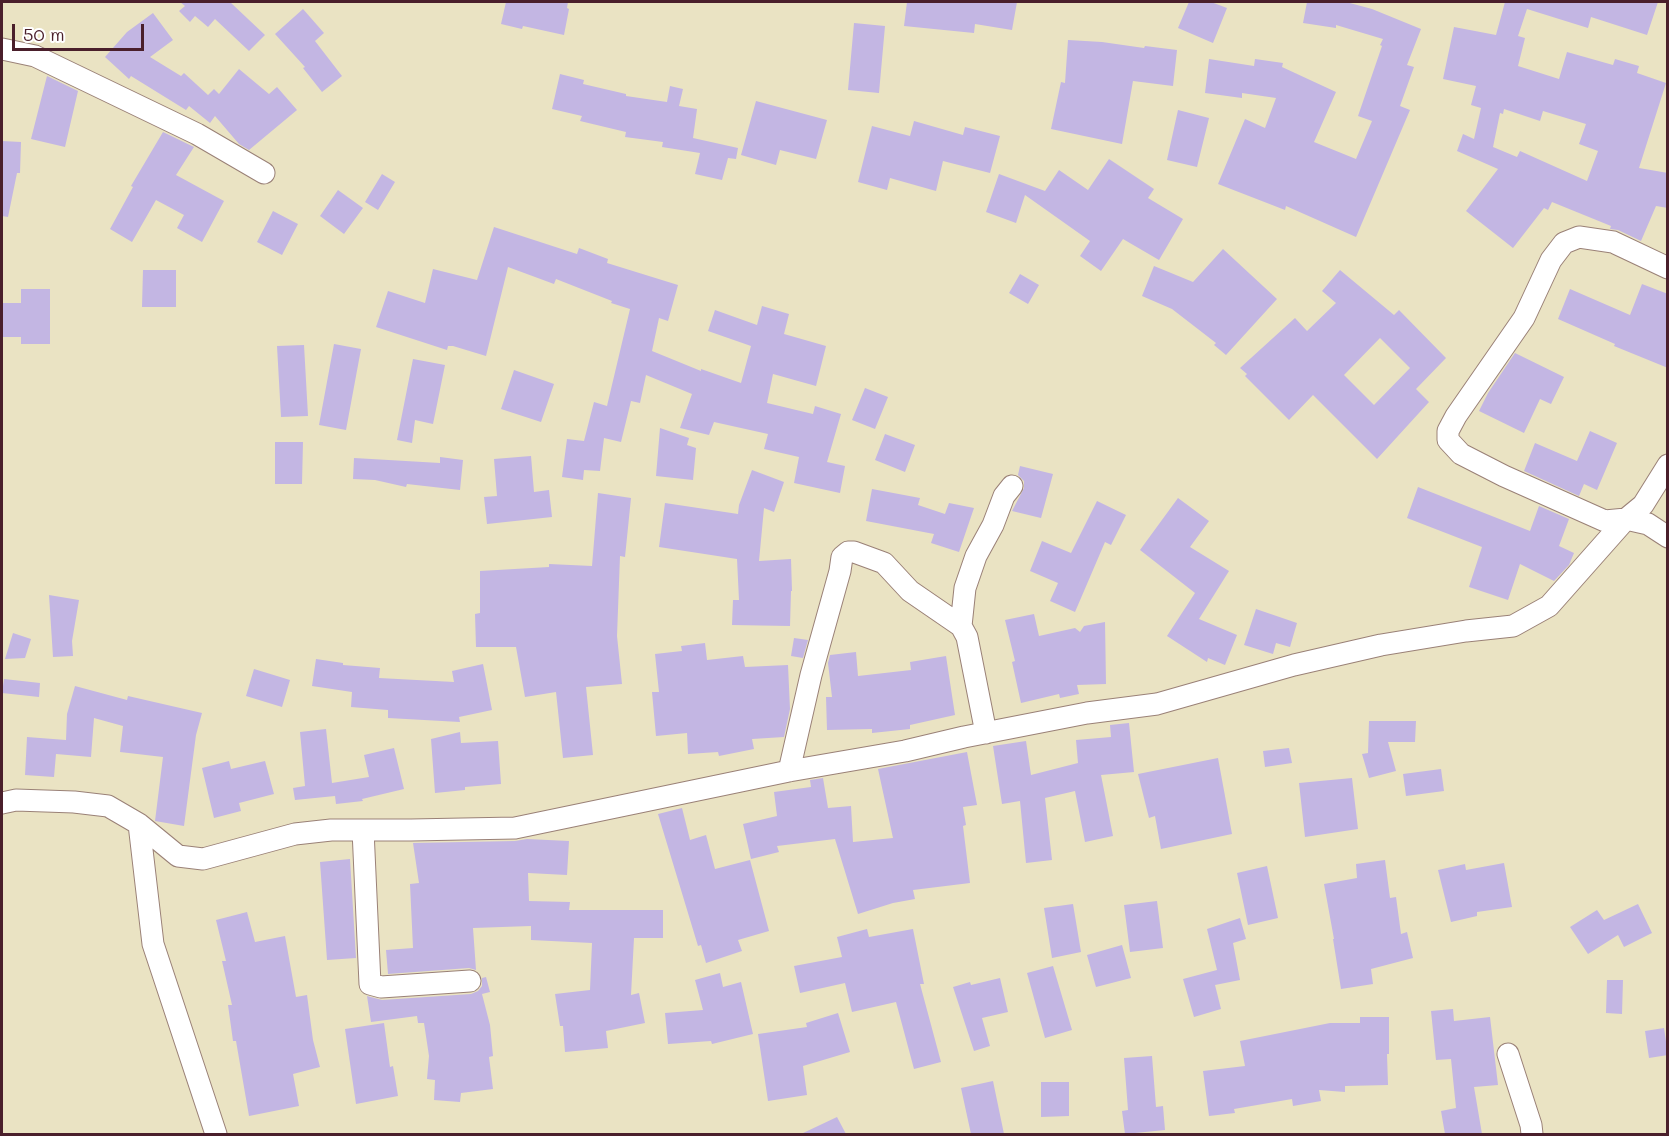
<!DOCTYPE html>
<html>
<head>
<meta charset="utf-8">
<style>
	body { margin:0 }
	#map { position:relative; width:1669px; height:1136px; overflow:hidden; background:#eae3c3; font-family:Mali,sans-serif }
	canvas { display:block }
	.frame { position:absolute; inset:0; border:3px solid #4a1f2b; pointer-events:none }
	.scale { position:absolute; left:12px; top:24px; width:132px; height:27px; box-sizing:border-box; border:3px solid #4a1f2b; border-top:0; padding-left:8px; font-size:18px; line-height:21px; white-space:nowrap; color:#4a1f2b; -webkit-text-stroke:4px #fff; paint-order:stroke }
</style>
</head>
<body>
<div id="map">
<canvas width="1669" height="1136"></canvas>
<div class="frame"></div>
<div class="scale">50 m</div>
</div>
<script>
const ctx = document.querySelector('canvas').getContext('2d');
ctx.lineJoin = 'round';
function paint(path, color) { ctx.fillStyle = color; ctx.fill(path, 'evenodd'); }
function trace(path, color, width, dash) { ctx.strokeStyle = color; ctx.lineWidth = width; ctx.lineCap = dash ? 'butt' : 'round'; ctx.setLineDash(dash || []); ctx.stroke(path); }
paint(new Path2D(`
	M180,2h50l35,33 -16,16 -34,-32 -7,8 -13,-11 -5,6 -11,-11 6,-5z
	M506,2h62l-1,6 2,1 -5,26 -41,-9 -1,3 -21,-5z
	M907,2h110l-5,28 -37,-6 -1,9 -70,-7z
	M1189,2h22l16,6 -14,35 -35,-15z
	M1307,2h39l26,7 49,20 -14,36 7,2 -14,39 10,4 -54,127 -70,-31 -1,4 -67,-26 27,-65 20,9 11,-30 -34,-5v5l-37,-5 4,-34 45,7 1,-7 28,4 -1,4 54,25 -22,50 42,17 16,-38 -14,-5 24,-70 -2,-1 3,-6 -47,-14v3l-33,-5z
	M1505,2h153l-11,33 -56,-18 -3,11 -61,-19 -9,27 7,2 -7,28 41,13 8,-27 46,13 2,-6 24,7 -2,7 29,10 -27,85 29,5v35l-12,-2 -15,35 -23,-11 -8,-1 1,-3 -59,-24 -4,8 -4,-2 -31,40 -47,-37 32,-42 -41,-18 6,-17 11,5 7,-31 -10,-3 5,-19 -33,-7 11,-52 42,8zM1504,109l36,12 3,-10 43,13 -7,20 19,7 -11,30 -67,-30 -3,6 -24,-10 7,-34 3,1z
	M303,9l21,24 -9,8 27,35 -20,16 -19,-24 2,-1 -30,-33z
	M153,13l20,27 -23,17 31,19 3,-3 24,22 6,-6 5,5 20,-25 30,25 8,-7 20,23 -48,40 -10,-6 -24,-28 -5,7 -21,-17 -3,4 -55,-34 -2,3 -24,-22 22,-25z
	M854,23l31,3 -6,67 -31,-3z
	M1068,40l34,2 42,6 1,-2 32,4 -4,36 -40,-5 -11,63 -71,-15 10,-47 4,1z
	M560,74l24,6 -1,4 43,10v2l41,6 3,-16 13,3 -4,17 18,3 -4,29 45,10 -2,11 -8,-1 -6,22 -27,-6 5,-21 -38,-6 1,-5 -38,-5 1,-5 -46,-11 2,-5 -30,-7z
	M47,76l31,15 -13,56 -34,-8z
	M756,101l71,19 -11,39 -36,-9 -4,15 -35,-10z
	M1178,110l31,8 -12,49 -30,-7z
	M914,121l49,14 2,-8 35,9 -10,37 -47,-12 -7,30 -46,-13 -3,12 -29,-8 14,-56 38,10z
	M163,132l31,15 -18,28 48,26 -22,41 -25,-14 7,-13 -28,-15 -24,42 -22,-13 23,-42 -2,-1z
	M2,141l19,1 -1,31h-3l-9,44 -6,-1z
	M1109,159l45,30 -6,9 35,21 -24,41 -36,-21 -22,32 -21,-15 10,-15 -65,-46 -9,28 -30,-11 13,-38 46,17 14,-21 29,20z
	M382,174l13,8 -17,28 -13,-8z
	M338,190l25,18 -19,26 -24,-18z
	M273,211l25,13 -16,31 -25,-13z
	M494,227l83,27 2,-6 29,11 -1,4 71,22 -10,36 -9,-3 -7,33 49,20v-2l40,14 10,-37 -43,-15 7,-21 42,15 5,-19 27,8 -5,20 42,12 -10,40 -43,-12 -6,29 46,11 2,-8 26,8 -14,48 18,4 -5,27 -46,-10 5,-26 -35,-8 4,-15 -54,-12 -5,13 -29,-7 12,-34 -46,-19 -6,28 -9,-2 -10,41 -17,-4 -4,33 -16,-1 -1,10 -21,-3 5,-38 17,2 10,-39 13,4 23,-97 -19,-6 1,-2 -56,-22 -2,5 -46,-17 -22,89 -33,-10h-5l-1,4 -71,-23 12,-36 37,12 8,-34 44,11z
	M1223,249l54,50 -51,56 -12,-10 2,-2 -44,-34 -30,-13 12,-30 39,16z
	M143,270h33v37h-34z
	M1340,270l54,45 5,-5 47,48 -30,31 13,13 -52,57 -64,-64 -24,25 -44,-44 2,-2 -7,-6 55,-50 12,13 29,-28 -14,-12zM1380,338l30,30 -36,37 -30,-30z
	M1020,274l19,11 -11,19 -19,-11z
	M1642,284l26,10v74l-54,-22 1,-2 -57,-25 12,-30 60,26z
	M21,289h29v55h-29v-7h-19v-34h19z
	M334,344l27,5 -15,81 -27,-5z
	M304,345l4,71 -27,1 -4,-71z
	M1515,353l49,24 -13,27 -11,-5 -16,34 -45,-22 9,-18z
	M413,359l32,6 -12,59 -18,-4 -3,23 -15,-3z
	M514,370l40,14 -13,38 -40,-13z
	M865,388l23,9 -13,32 -23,-9z
	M660,428l29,10 -2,7 9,3 -3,32 -37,-4z
	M1590,431l27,12 -20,47 -13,-6 -5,12 -55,-25 11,-28 42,18z
	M885,434l30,11 -10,27 -30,-12z
	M275,442h28l-1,42h-27z
	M531,456l3,36 15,-2 3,27 -65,7 -3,-27 13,-1 -3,-37z
	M440,457l23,3 -3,30 -53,-6 -1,3 -31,-7 -22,-1 1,-21 86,5z
	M1020,466l33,8 -12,44 -29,-7 12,-23v-7l-6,-6z
	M752,470l32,12 -10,30 -10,-4 -5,53 32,-2 1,32h-1l-1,35 -58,-1 1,-25h6l-2,-41 -78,-12 6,-44 73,11 1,-9z
	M1418,487l112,44 9,-25 30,13 -10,27 15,7 -5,12 -15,16 -34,-17 -12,36 -39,-13 13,-40 -75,-29z
	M872,489l48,9 -2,7 27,9 4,-11 25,5 -15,44 -28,-9 3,-9 -68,-13z
	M598,493l33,5 -6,59 -5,-1 -3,80 5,48 -36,3 7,68 -30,3 -7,-66 -31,5 -9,-50h-40l-1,-33 5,-1v-42l69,-4v-3l43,2z
	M1178,498l31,23 -19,26 39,24 -30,48 38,16 -12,30 -17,-7 -1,4 -40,-26 28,-43 -55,-43z
	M1097,501l29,14 -15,30 -6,-3 -30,70 -25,-11 8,-18 -28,-12 12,-30 29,12z
	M49,595l30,5 -7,41 1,15 -20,1z
	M1256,609l41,14 -7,24 -14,-4 -3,11 -29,-9z
	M1034,614l5,22 36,-8 5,4 4,-6 21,-4 1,62 -29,1 2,9 -19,4 -1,-4 -38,9 -9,-41 3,-1 -10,-41z
	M13,633l18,6 -6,19 -20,1z
	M794,638l14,2 -5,18 -12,-2z
	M705,643l2,17 36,-4 2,11 43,-2 2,44 -6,28 -32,2 2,10 -35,7 -1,-4 -30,2 -1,-21 -31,3 -4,-44h7l-4,-38 27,-3 -1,-5z
	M856,652l2,24 53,-6 -1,-8 36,-6 9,59 -45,10v4l-38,4v-4l-45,1 -1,-33h6l-4,-34 2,-8z
	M316,659l27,4v2l37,3 -1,10 75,4 -2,-11 31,-7 9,46 -33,7 1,5 -72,-4v-8l-37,-3 1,-15 -40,-6z
	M254,669l36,11 -8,27 -36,-11z
	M4,679l36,4 -1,14 -37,-4z
	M75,686l52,14 1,-4 74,17 -6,22 -12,91 -29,-5 8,-64 -43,-5 3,-26 -29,-8 -3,39 -35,-3 -2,23 -29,-2 2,-38 39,3 1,-26z
	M1369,721h47l-1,21h-27l8,29 -27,7 -7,-24 6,-1z
	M1129,723l5,49 -33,3 12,61 -28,6 -10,-51 -30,7 7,62 -26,3 -6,-62 -18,3 -9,-58 33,-5 5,34 47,-12 -2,-23 35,-3 -1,-12z
	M326,729l6,54 37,-6 -5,-22 30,-7 10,41 -42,10 1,2 -27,3 -1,-8 -40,4 -2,-12 12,-2 -5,-54z
	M460,732l1,11 37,-2 3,43 -36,3v3l-30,3 -4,-54z
	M1289,748l3,15 -27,4 -2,-16z
	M967,752l10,53 -14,2 3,18 -3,1 7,57 -57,7 2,9 -22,4 -35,11 -23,-75 -58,7 2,6 -28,7 -8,-35 34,-8 -3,-24 37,-5 -1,-7 13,-2 5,30 23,-2 2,36 40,-4 -15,-69z
	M1218,758l14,76 -71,15 -6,-33 -6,2 -11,-44z
	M229,761l2,8 34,-8 9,33 -35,9 2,8 -27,7 -12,-50z
	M1441,769l3,22 -38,5 -3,-22z
	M1352,778l6,51 -53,8 -6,-54z
	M682,808l8,32 16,-5 9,34 35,-9 19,71 -31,9 4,11 -36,12 -5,-18 -3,1 -40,-132z
	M527,839l42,2 -2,34 -39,-2 1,28 41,1 -1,8h94v28h-29l-3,57 8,-2 6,30 -39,8 2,17 -43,4 -2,-26h-3l-5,-32 35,-4 2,-47 -61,-3v-14l-58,2 3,42 -7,-2 -81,6 -2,-24 27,-2 -3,-64 9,-1 -6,-40 102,-2z
	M350,859l6,99 -29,2 -7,-98z
	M1385,860l5,38 6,-1 5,37 6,-2 6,26 -42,11 2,15 -32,5 -8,-50h1l-10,-55 33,-6 -1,-14z
	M1504,863l8,44 -35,5v4l-26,6 -13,-52 27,-6 1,6z
	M1267,866l11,52 -30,7 -11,-52z
	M1157,901l6,47 -33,4 -6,-47z
	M1073,904l8,48 -29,6 -8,-50z
	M1638,904l14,29 -28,14 -6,-12 -30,19 -18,-27 27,-17 7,10z
	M247,912l8,30 30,-6 11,61 11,-2 6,45 7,27 -27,7 6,32 -50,10 -13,-75h-3l-5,-36h4l-10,-44h4l-10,-41z
	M1240,918l6,21 -13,4 7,37 -25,5 6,24 -27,8 -11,-38 34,-9 -10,-41z
	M867,929l2,8 44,-8 11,55h-4l21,78 -27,7 -18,-67 -44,10 -7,-29 -45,10 -6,-27 48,-9 -5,-20z
	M1122,945l9,33 -35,9 -9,-32z
	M1053,966l19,64 -27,8 -18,-65z
	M720,973l3,14 18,-5 12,52 -41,10 -1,-3 -43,3 -3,-31 38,-3 -8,-30z
	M486,977l4,15 -8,2 8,31 3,31 -4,1 4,32 -32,4 -1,9 -26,-2 1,-20 -8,-1 2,-23 -5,-33h-6l-1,-7 -46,6 -4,-26 15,4 89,-6 7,-3 4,-5v-8z
	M1000,978l8,34 -26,6 8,28 -16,5 -21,-64 17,-5 1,3z
	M1607,980h16l-1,34 -16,-1z
	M1453,1009l1,12 36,-4 8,68 -24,2 8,47h-37l-4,-23 15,-3 -5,-49 -15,1 -5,-49z
	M838,1013l12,39 -47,14 4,29 -39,6 -10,-67 49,-7 -1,-4z
	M1360,1017h29v37h-2l1,31 -43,1v6l-26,-2 2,11 -28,5 -1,-7 -58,10 1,4 -26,3 -6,-45 42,-5 -5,-25 90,-18h30z
	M384,1023l6,44 3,-1 5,30 -42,8 -11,-75z
	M1664,1028l4,27 -19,3 -4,-27z
	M1152,1056l4,51 7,-1 2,24 -40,4 -3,-23 6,-1 -4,-52z
	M993,1081l11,53h-33l-10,-46z
	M1041,1082h28v34l-28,1z
	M837,1117l9,17h-45z`), '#c3b6e3');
const street = new Path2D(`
	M2,49l33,7 162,78 67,39
	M1668,268l-55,-26 -34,-5 -15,6 -13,17 -27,58 -68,98 -8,15v9l13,14 43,22 101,45 21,-2 22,5 20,13
	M961,626l4,-38 11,-32 17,-31 11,-29 8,-10
	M789,771l22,-96 29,-104 2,-14 6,-5h6l30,11 26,28 51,35 6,11 19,96
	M2,803l14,-3 58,2 34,4 31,18 39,32 25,3 92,-25 36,-4h80l104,-2 274,-57 116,-20 59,-14 123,-24 70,-9 137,-39 87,-20 85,-14 47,-5 36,-20 77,-87 17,-14 25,-40
	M139,824l14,120 63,190
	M363,830l7,154 11,3 89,-6
	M1508,1054l23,71 1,9`);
trace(street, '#9a8177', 23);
trace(street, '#fff', 21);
</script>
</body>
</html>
